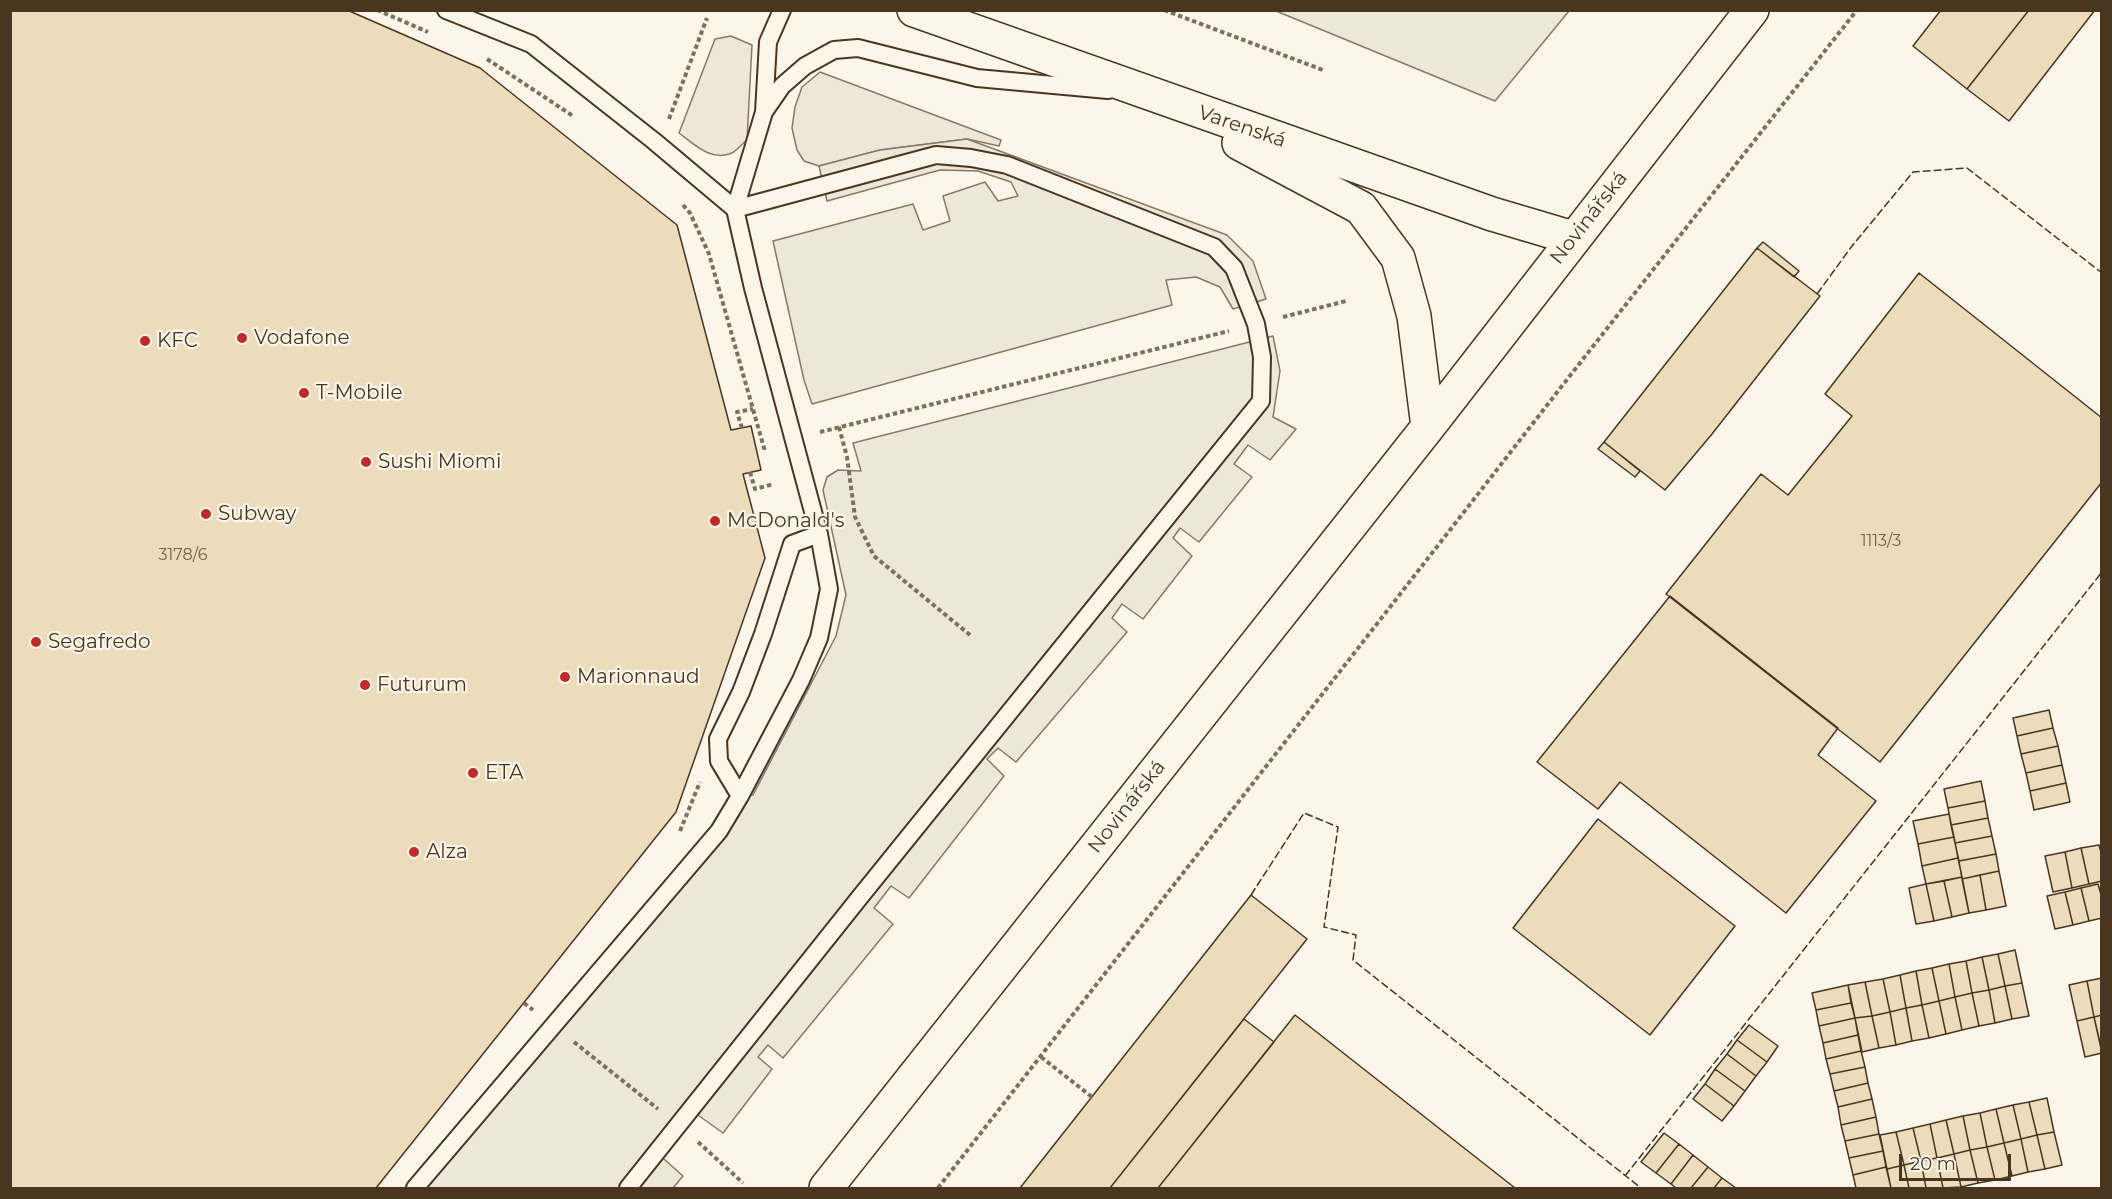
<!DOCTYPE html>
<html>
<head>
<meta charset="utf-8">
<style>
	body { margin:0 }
	#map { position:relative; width:2112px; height:1199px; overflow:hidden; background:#fbf6e9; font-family:Montserrat,sans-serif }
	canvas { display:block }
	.frame { position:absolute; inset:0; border:12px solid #4a3520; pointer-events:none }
	.scale { position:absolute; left:1899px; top:1154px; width:112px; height:27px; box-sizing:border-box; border:3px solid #4a3520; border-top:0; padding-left:8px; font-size:18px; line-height:21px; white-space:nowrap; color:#4a3520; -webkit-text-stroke:4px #fbf6e9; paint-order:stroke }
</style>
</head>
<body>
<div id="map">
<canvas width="2112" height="1199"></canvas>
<div class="frame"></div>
<div class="scale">20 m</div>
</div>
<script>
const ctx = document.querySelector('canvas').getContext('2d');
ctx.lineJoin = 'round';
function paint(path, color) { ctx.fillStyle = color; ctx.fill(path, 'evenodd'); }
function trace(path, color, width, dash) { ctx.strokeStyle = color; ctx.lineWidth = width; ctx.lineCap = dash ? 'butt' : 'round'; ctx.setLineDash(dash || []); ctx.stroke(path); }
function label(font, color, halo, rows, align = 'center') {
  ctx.font = font + ' Montserrat,sans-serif'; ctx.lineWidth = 4.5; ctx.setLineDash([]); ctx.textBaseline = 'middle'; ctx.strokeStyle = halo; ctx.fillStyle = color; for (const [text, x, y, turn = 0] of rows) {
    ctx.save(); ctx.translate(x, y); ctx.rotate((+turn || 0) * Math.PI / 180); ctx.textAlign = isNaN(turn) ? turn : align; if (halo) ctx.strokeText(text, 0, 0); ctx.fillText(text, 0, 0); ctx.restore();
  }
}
const green = new Path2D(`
	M731,36l21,9 -5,95c-5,4 -10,10 -15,13 -21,9 -38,-9 -53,-20l36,-94z
	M820,72l181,68 -2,6 -32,-7 -87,11 -61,16 -15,-5 -7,-11 -5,-22 3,-21 7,-20z`);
paint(green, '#ede6d9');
trace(green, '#887966', 1.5);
const parking = new Path2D(`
	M1276,11l293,-1v1l-74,90z
	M967,139l260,96 26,26 13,38 -33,10 -13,-22 -24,-10 -30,3 6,25 -360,99 -8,-24 -31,-139 140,-37 10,26 27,-9 -7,-25 42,-14 13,19 20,-5 -7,-14 -33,-11 -38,-1 -113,31 -8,-35 61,-16z
	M1273,336l7,35 -7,46 23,12 -26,31 -22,-15 -14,19 18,13 -53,65 -19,-14 -7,10 19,18 -49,63 -21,-15 -10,14 15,14 -111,130 -18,-14 -11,11 17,17 -95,122 -18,-12 -17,22 19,16 -110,134 -15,-13 -10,12 14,12 -49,64 -32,-23 -35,42 27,24 -10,12h-258l325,-392 13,-1 83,-159 10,-41 -23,-105 4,-13 11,-7 23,1 -8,-28z`);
paint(parking, '#ede7d9');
trace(parking, '#887966', 1.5);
const building = new Path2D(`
	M10,10h337l133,58 197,157 54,205 20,-4 10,44 -18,4 22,84 -89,254 -300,376h-366z
	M1941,10h88l-62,79 -54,-43z
	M2029,10h66l-86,111 -42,-32z
	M1763,242l36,29 -5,6 -37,-29z
	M1757,248l63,48 -108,138 -47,56 -61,-48z
	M1919,273l183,145v64l-222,280 -214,-168 95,-120 27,21 64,-79 -27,-22z
	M1604,442l36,29 -5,6 -37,-28z
	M1670,596l168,132 -20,27 58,46 -90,112 -166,-131 -22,27 -61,-47z
	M2049,710l4,18 -36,8 -4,-18z
	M2053,728l5,18 -37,8 -4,-18z
	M2058,746l4,19 -36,8 -5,-19z
	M2062,765l4,18 -36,8 -4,-18z
	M1981,781l4,20 -37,7 -4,-19z
	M2066,783l4,19 -36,8 -4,-19z
	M1985,801l3,17 -37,7 -3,-17z
	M1949,814l5,23 -36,7 -5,-23z
	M1988,818l4,18 -37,7 -4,-18z
	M1598,819l137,107 -85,109 -137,-107z
	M1992,836l4,18 -37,7 -4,-18z
	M1954,837l4,21 -36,8 -4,-22z
	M2099,845l3,11v25l-13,3 -8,-36z
	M2081,848l8,36 -17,4 -7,-36z
	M2065,852l7,36 -19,4 -8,-36z
	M1996,854l3,17 -37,8 -3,-18z
	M1958,858l4,19 -36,7 -4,-18z
	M1999,871l7,35 -20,4 -6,-35z
	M1980,875l6,35 -17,3 -7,-34z
	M1962,877l7,36 -17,4 -8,-36z
	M1944,881l8,36 -18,4 -8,-37z
	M1926,884l8,37 -18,3 -7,-36z
	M2098,884l4,14v20l-13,3 -8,-33z
	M2081,888l8,33 -16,4 -8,-33z
	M2065,892l8,33 -18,4 -8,-33z
	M1251,895l56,44 -197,249h-90z
	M2015,950l7,33 -17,3 -7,-32z
	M1998,954l7,32 -16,4 -7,-33z
	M1982,957l7,33 -17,3 -6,-32z
	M1966,961l6,32 -17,4 -6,-33z
	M1949,964l6,33 -16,4 -7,-33z
	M1932,968l7,33 -17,4 -6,-34z
	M1916,971l6,34 -16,3 -6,-33z
	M1900,975l6,33 -16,4 -7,-33z
	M2102,978v37l-8,2 -7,-36z
	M1883,979l7,33 -18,4 -7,-34z
	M2087,981l7,36 -17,4 -8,-36z
	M1865,982l7,34 -17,2 -7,-33z
	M2022,983l7,33 -17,3 -7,-33z
	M1848,985l3,18 -35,7 -4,-17z
	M2005,986l7,33 -17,4 -6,-33z
	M1989,990l6,33 -16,3 -7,-33z
	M1972,993l7,33 -17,4 -7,-33z
	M1955,997l7,33 -16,4 -7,-33z
	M1939,1001l7,33 -17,4 -7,-33z
	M1851,1003l4,15 -36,8 -3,-16z
	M1922,1005l7,33 -17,3 -6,-33z
	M1906,1008l6,33 -16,4 -6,-33z
	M1890,1012l6,33 -17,3 -7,-32z
	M1295,1015l220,173h-357z
	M2102,1015v36l-8,-34z
	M1872,1016l7,32 -17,4 -7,-34z
	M2094,1017l8,36 -17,4 -8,-36z
	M1855,1018l3,17 -35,8 -4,-17z
	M1244,1019l30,23 -116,146h-48z
	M1749,1025l29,21 -11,16 -30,-22z
	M1858,1035l3,16 -35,8 -3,-16z
	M1737,1040l30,22 -11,14 -29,-22z
	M1861,1051l4,16 -35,7 -4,-15z
	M1727,1054l29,22 -11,15 -30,-22z
	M1865,1067l3,16 -34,8 -4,-17z
	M1715,1069l30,22 -11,15 -29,-22z
	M1868,1083l4,16 -34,8 -4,-16z
	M1705,1084l29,22 -12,15 -29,-22z
	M2047,1098l7,34 -17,3 -8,-33z
	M1872,1099l4,18 -35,8 -3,-18z
	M2029,1102l8,33 -16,4 -8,-34z
	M2013,1105l8,34 -17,4 -8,-34z
	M1996,1109l8,34 -17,4 -7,-34z
	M1980,1113l7,34 -17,3 -7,-34z
	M1963,1116l7,34 -16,4 -8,-34z
	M1876,1117l3,17 -34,7 -4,-16z
	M1946,1120l8,34 -17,4 -7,-34z
	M1930,1124l7,34 -16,3 -8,-33z
	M1913,1128l8,33 -17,4 -8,-33z
	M1896,1132l8,33 -17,4 -7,-34z
	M2054,1132l8,33 -17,4 -8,-34z
	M1664,1133l15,11 -23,29 -15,-11z
	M1879,1134l4,17 -34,7 -4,-17z
	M2037,1135l8,34 -17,3 -7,-33z
	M2021,1139l7,33 -16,4 -8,-33z
	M2004,1143l8,33 -17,4 -8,-33z
	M1679,1144l14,11 -22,29 -15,-11z
	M1987,1147l8,33 -17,3 -8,-33z
	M1970,1150l8,33 -17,4 -7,-33z
	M1883,1151l3,16 -33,8 -4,-17z
	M1954,1154l7,33 -18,1 -6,-30z
	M1693,1155l15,12 -17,21h-15l-5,-4z
	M1937,1158l6,30h-17l-5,-27z
	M1921,1161l5,27h-17l-5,-23z
	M1904,1165l5,23h-18l-4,-19z
	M1708,1167l14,11 -8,10h-23z
	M1886,1167l5,21h-35l-3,-13z
	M1722,1178l14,10h-22z`);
paint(building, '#ecdcbc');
trace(building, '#4a3520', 1.5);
const service = new Path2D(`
	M446,10l85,34 123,97 81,68
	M764,112l18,-26 23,-20 29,-16 24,-2 119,30 131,12
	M740,796l-21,-35 -1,-22 23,-47 22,-58 29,-90 27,-10
	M415,1188l304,-357 21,-35 61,-116 18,-42 10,-49 -10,-55 -66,-246 -18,-79 29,-97 4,-70 14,-32
	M628,1188l232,-291 401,-496 1,-44 -6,-33 -22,-56 -20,-21 -207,-82 -36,-7 -35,-3 -201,54`);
const tertiary = new Path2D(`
	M914,10l578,204 81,24
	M1239,143l122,65 37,50 16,58 14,111
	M826,1188l602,-761 324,-417`);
trace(service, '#4a3520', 20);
trace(tertiary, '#4a3520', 36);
trace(new Path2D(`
	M377,10l51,22
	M1164,10l159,60
	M487,59l86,57
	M669,119l38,-101
	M683,205l7,8 19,41 55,194 3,-1
	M1283,317l63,-16
	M839,427l8,30 8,60 19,39 96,79
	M742,428l-5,-16 16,-3
	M820,432l409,-101
	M750,472l5,17 19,-5
	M680,831l20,-49
	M524,1003l9,7
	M574,1042l84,67
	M1041,1057l51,40
	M698,1142l45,41
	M938,1188l638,-820 281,-358`), '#7f6f5c', 4, [4.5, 3]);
trace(service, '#fbf6e9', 16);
trace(tertiary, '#fbf6e9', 33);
trace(new Path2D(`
	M1817,294l35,-48 61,-74 54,-4 135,105
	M1251,895l53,-82 34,14 -14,100 32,8 -3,25 288,228
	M1625,1176l477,-604`), '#4a3520', 1.5, [8, 3]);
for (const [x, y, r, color] of [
	[242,338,6,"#c62828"],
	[145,341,6,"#c62828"],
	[304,393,6,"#c62828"],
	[366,462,6,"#c62828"],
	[206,514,6,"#c62828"],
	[715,521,6,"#c62828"],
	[36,642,6,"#c62828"],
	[565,677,6,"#c62828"],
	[365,685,6,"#c62828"],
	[473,773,6,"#c62828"],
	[414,852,6,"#c62828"]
]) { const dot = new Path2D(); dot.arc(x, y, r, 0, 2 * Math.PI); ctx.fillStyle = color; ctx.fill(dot); trace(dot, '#fbf6e9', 2); }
label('16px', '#725f47', null, [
	["1113/3",1881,541],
	["3178/6",183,555]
]);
label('20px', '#4a3520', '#fbf6e9', [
	["Varenská",1242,127,19],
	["Novinářská",1589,218,-52],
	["Novinářská",1127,807,-52]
]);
label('20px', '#4a3520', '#fbf6e9', [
	["Vodafone",254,338],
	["KFC",157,341],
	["T-Mobile",316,393],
	["Sushi Miomi",378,462],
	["Subway",218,514],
	["McDonald's",727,521],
	["Segafredo",48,642],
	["Marionnaud",577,677],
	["Futurum",377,685],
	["ETA",485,773],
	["Alza",426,852]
], 'left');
</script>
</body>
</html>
